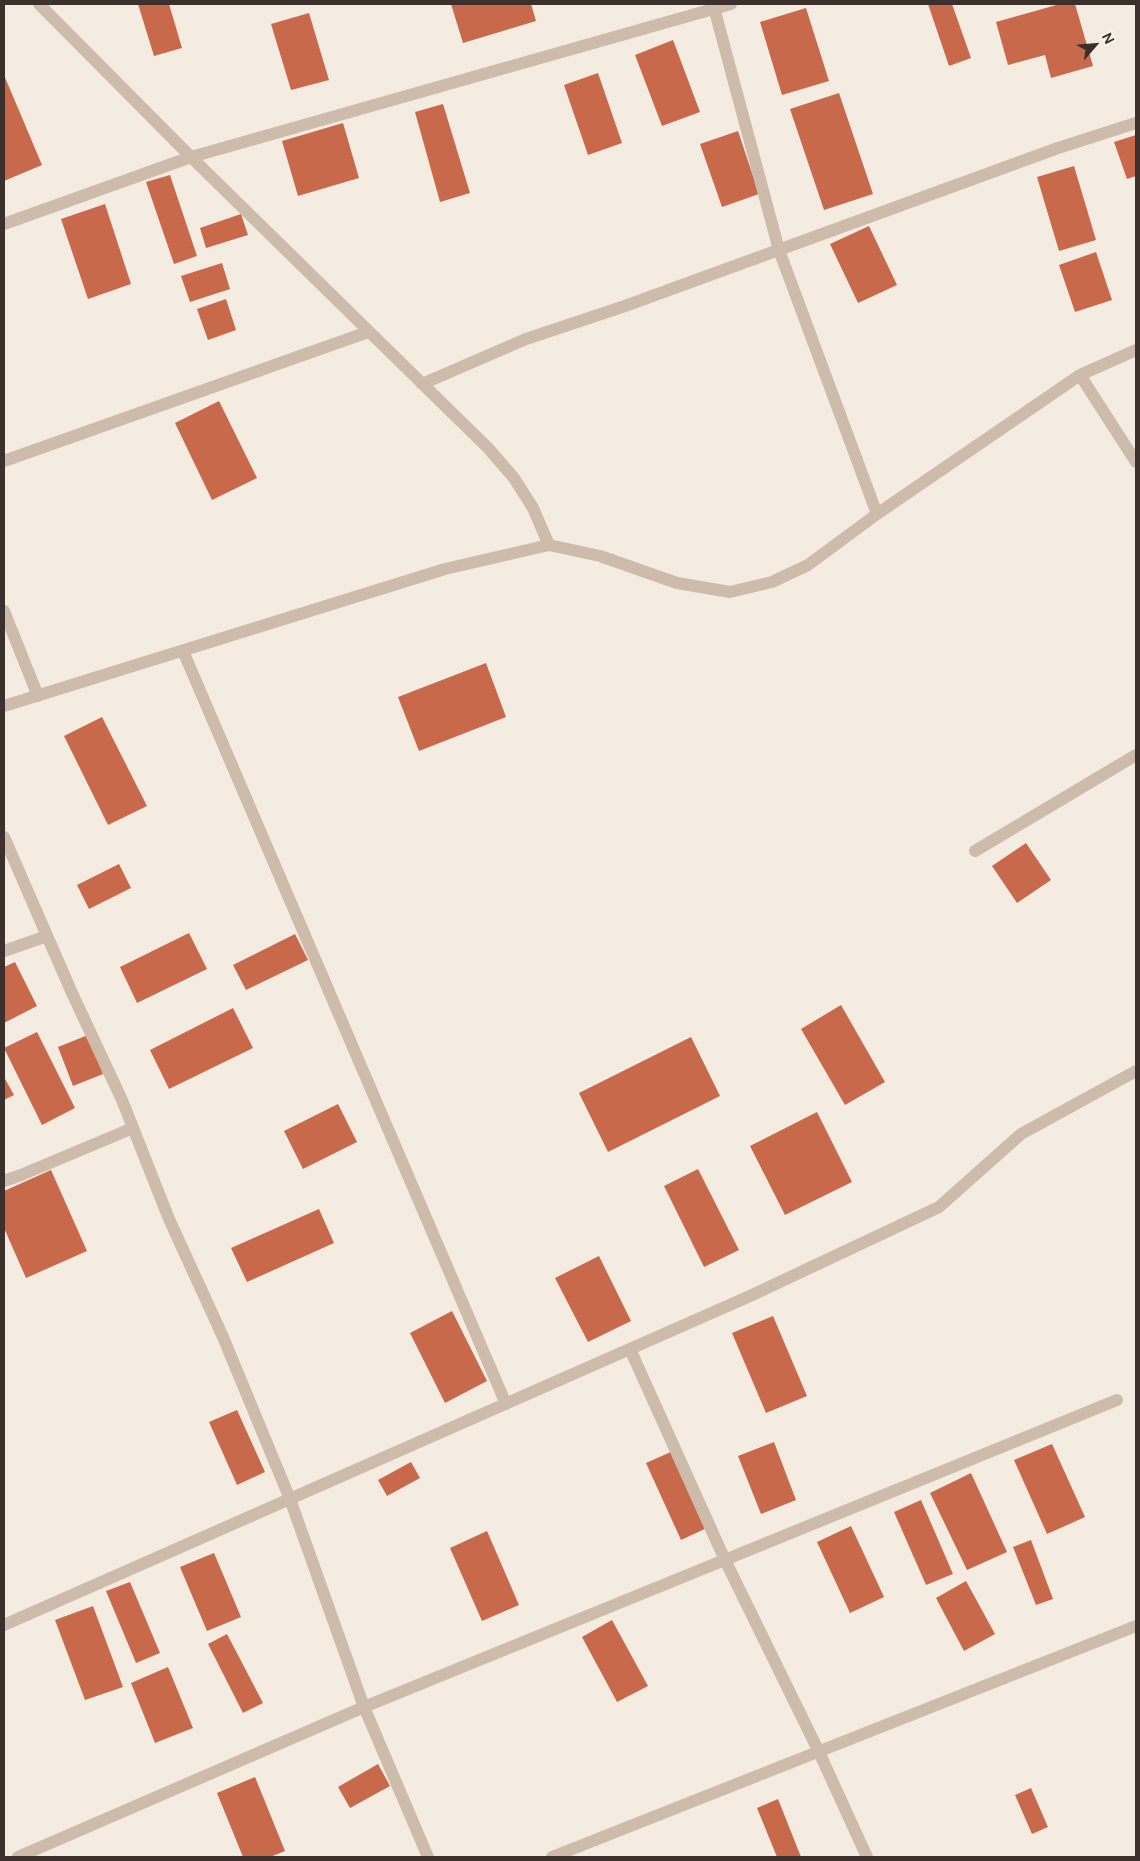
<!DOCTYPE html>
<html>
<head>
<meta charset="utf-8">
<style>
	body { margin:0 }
	#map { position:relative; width:1140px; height:1861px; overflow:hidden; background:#f4ebe1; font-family:"DM Sans",sans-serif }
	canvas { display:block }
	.frame { position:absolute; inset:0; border:5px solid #3b302b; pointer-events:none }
	.north { position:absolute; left:1070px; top:20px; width:50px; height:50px; -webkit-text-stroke:4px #fbf5ee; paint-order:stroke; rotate:63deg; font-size:14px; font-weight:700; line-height:20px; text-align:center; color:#3b302b }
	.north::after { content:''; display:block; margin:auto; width:18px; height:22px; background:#3b302b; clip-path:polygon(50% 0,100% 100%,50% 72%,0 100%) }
</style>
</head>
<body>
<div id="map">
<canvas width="1140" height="1861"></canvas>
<div class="frame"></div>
<div class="north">N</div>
</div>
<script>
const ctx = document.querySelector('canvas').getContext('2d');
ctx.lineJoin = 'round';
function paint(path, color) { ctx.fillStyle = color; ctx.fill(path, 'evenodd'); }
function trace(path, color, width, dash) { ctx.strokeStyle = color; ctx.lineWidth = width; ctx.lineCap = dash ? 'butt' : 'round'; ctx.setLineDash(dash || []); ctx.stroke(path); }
paint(new Path2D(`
	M138,4h31l13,44 -28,8z
	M451,4h80l5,17 -73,22z
	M928,4h24l19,54 -22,8z
	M1060,4h15l18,62 -42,12 -6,-23 -37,10 -12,-43z
	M806,8l23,73 -47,14 -22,-73z
	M309,13l20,67 -38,10 -20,-66z
	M673,40l27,72 -38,14 -27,-71z
	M598,73l24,70 -34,12 -24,-70z
	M4,75l38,90 -38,16z
	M839,93l34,101 -49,16 -34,-101z
	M443,104l27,89 -30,9 -25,-90z
	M343,123l16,55 -61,18 -16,-55z
	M738,131l21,63 -37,13 -22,-63z
	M1136,135v41l-9,3 -13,-37z
	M1074,166l22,74 -37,11 -22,-74z
	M170,175l27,81 -23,8 -28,-82z
	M105,204l26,80 -43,15 -27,-80z
	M241,214l7,21 -42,13 -6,-20z
	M869,226l28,59 -39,18 -28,-59z
	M1096,252l16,48 -37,12 -16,-47z
	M222,263l8,26 -40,13 -9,-26z
	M226,299l10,31 -28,10 -11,-31z
	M219,401l38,77 -45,22 -37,-77z
	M486,663l20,54 -87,34 -21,-54z
	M102,717l45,89 -39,19 -44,-89z
	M1026,843l25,37 -34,23 -25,-37z
	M119,864l12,24 -42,21 -12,-24z
	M189,933l18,36 -70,34 -17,-36z
	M295,934l13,26 -62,30 -13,-25z
	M15,962l22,44 -33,17v-56z
	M841,1005l44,77 -40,23 -44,-76z
	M233,1008l20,40 -84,41 -19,-39z
	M37,1032l38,76 -33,17 -38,-77z
	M88,1035l15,39 -30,12 -15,-39z
	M691,1037l29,59 -112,56 -29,-59z
	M4,1077l10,18 -10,5z
	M338,1104l19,38 -54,27 -19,-38z
	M817,1112l35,70 -67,33 -35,-69z
	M698,1169l41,81 -35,17 -40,-81z
	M51,1170l36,81 -61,27 -22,-50v-37z
	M319,1209l15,34 -87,39 -16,-34z
	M599,1256l32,65 -43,21 -33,-64z
	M452,1311l35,70 -42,22 -35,-70z
	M773,1316l34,80 -41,17 -34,-80z
	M237,1410l28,62 -28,13 -28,-63z
	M774,1442l22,58 -35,14 -23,-58z
	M1052,1444l33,73 -38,17 -33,-74z
	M673,1451l36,76 -28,13 -35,-77z
	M411,1462l9,16 -33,18 -9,-16z
	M971,1473l36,79 -40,18 -37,-77z
	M921,1500l32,74 -27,11 -32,-73z
	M851,1526l33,71 -34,16 -33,-71z
	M487,1531l32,74 -37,16 -32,-73z
	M1031,1540l22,59 -17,6 -23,-58z
	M214,1553l27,64 -34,14 -27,-64z
	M966,1581l29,53 -31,17 -28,-53z
	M130,1582l30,71 -24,10 -30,-72z
	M93,1606l30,81 -38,13 -30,-80z
	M612,1620l36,66 -31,16 -35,-65z
	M227,1634l36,69 -20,10 -35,-69z
	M168,1667l25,61 -38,15 -24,-60z
	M378,1764l12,22 -40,22 -12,-21z
	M255,1777l30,74 -15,6h-27l-26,-64z
	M1031,1788l17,39 -16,7 -17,-39z
	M778,1799l23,58h-24l-20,-49z`), '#c8694b');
trace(new Path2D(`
	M39,4l152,153 297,291 26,30 19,30 16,37
	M713,4l66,246 98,264
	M4,224l187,-67 540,-153
	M1080,375l56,87
	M422,384l104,-45 99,-33 433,-158 78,-25
	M4,461l364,-129
	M4,611l34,85
	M183,651l323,753
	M4,706l441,-137 104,-24 51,11 77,27 53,9 42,-10 36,-17 69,-51 203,-139 56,-25
	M4,837l68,156 50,107 47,119 54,118 67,162 74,208 64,150
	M975,851l161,-96
	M4,951l43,-15
	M4,1181l17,-6 112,-47
	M630,1349l95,211 94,192 48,105
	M4,1625l746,-329 189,-89 82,-73 115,-63
	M18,1857l346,-150 753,-307
	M552,1857l584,-231`), '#cdbbac', 12);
</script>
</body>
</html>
